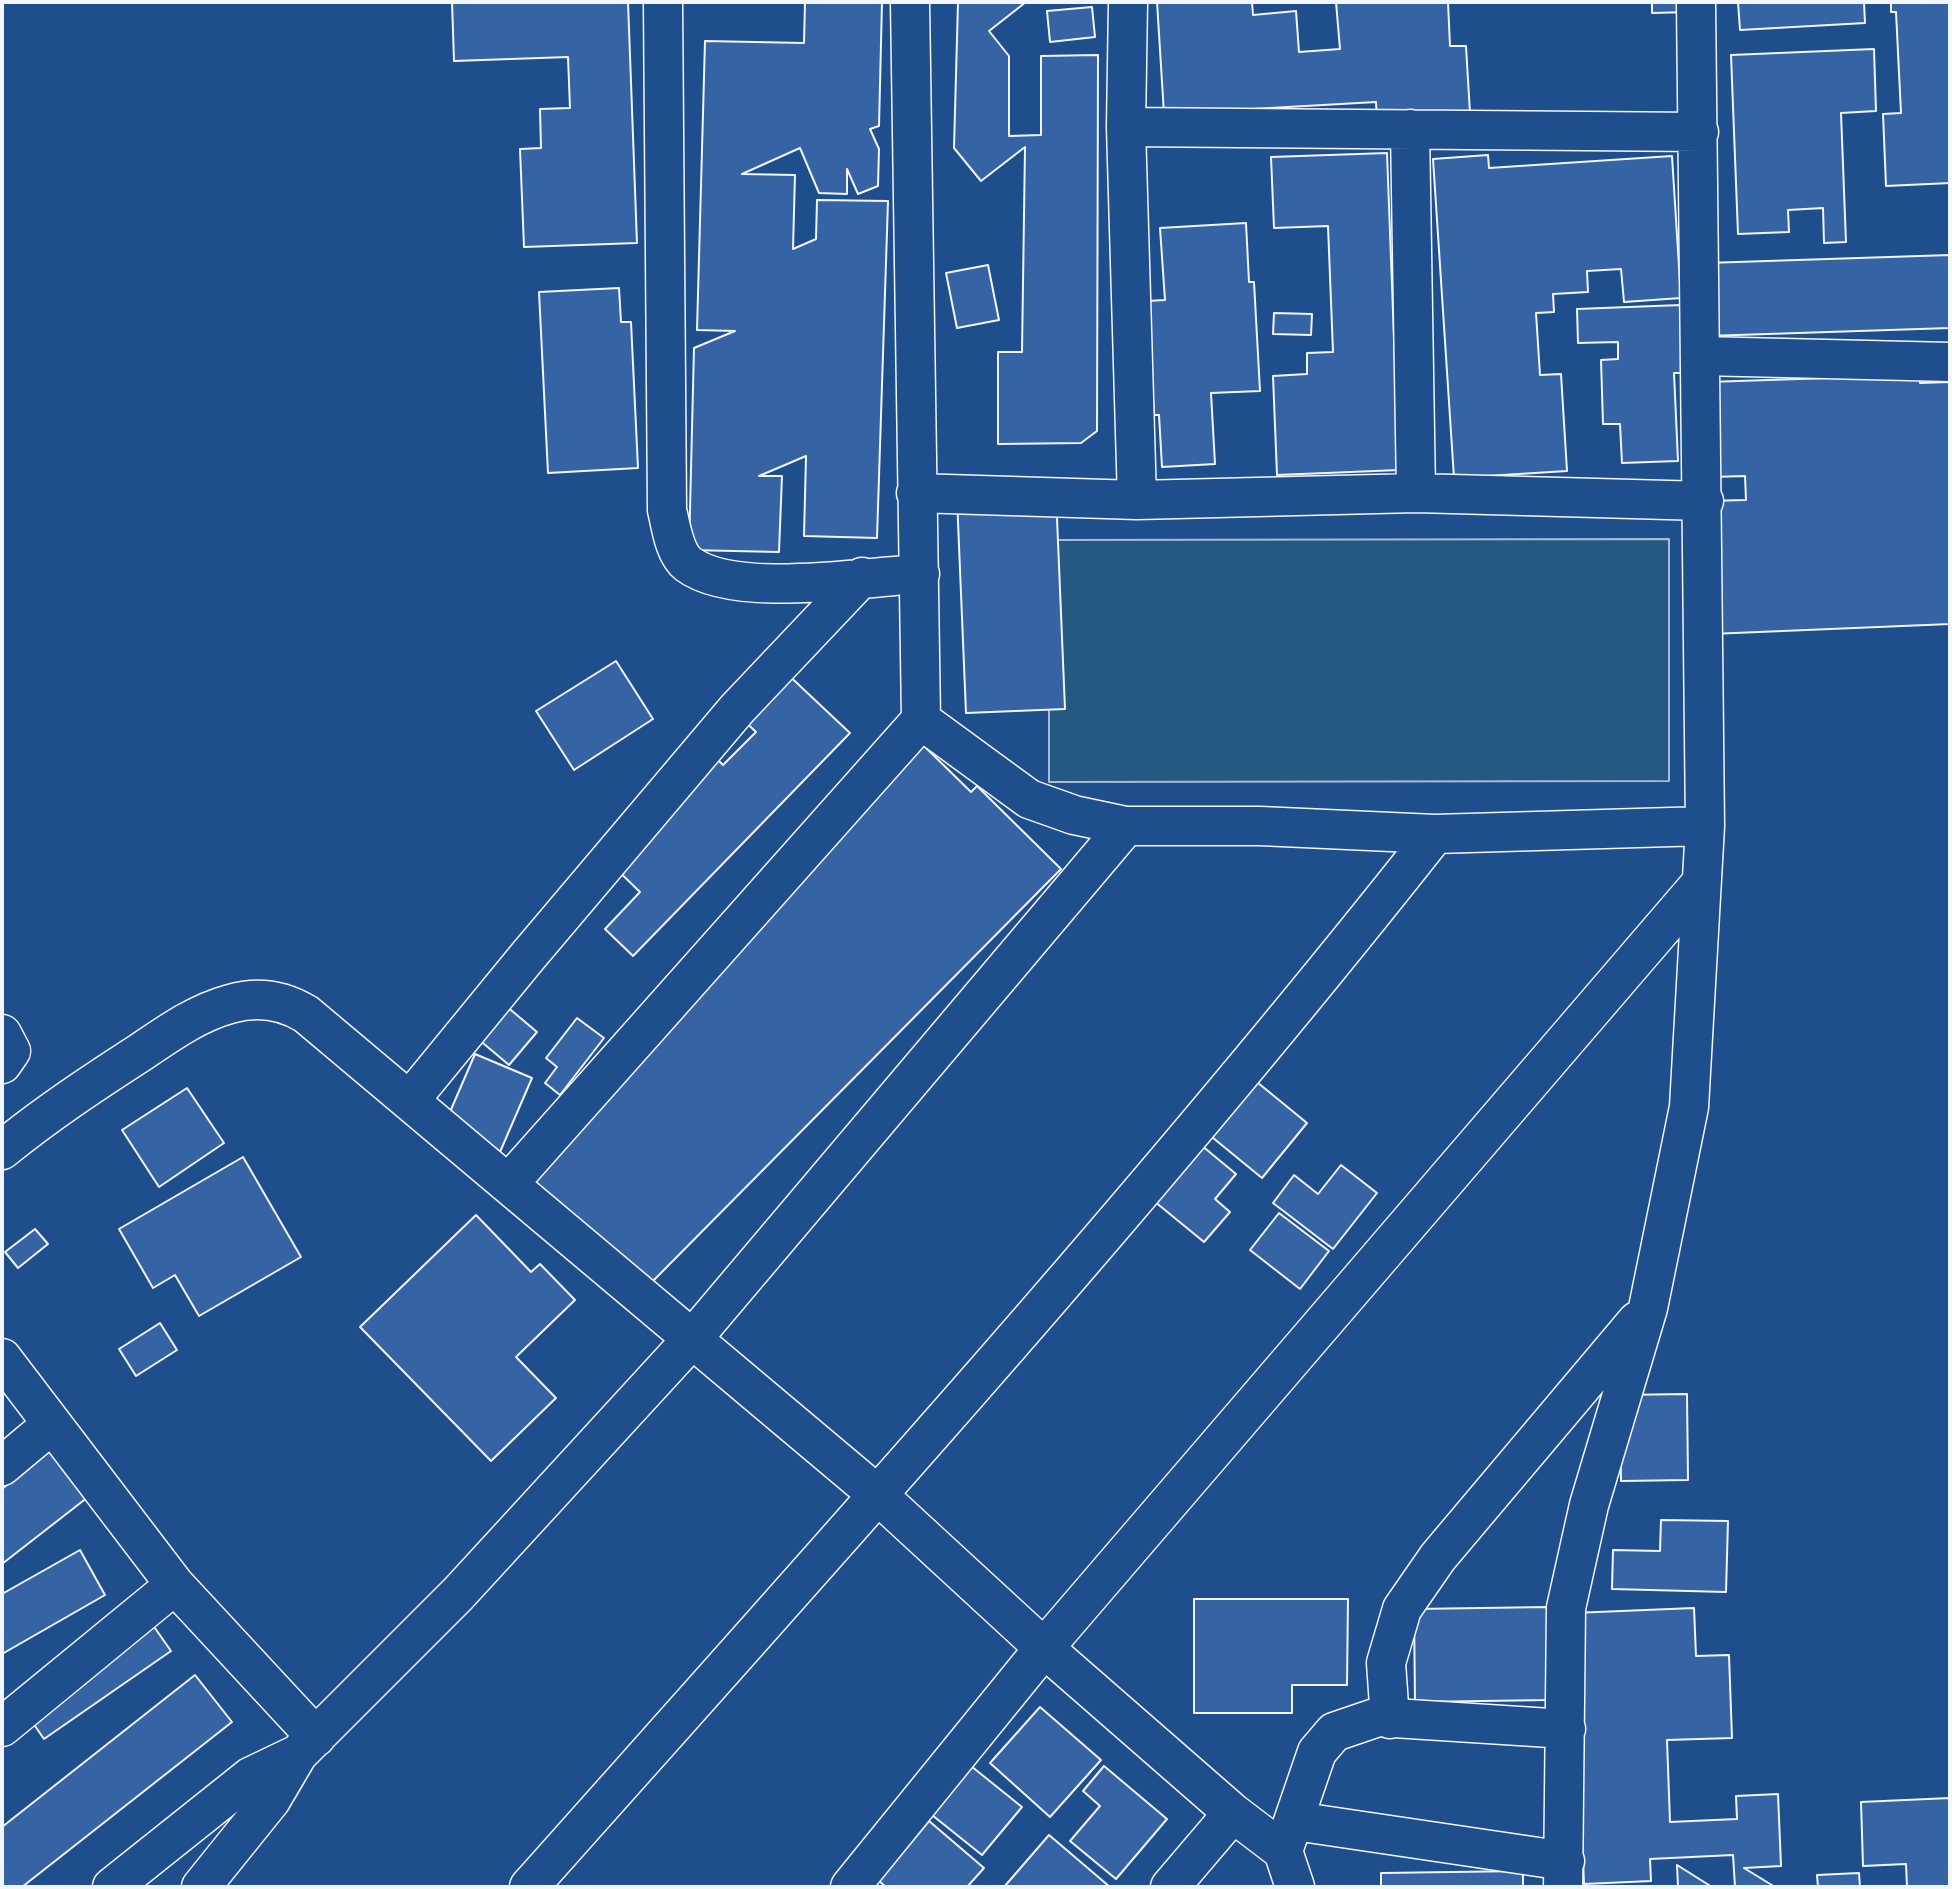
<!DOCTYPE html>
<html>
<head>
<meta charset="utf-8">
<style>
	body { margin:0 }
	#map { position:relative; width:1952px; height:1889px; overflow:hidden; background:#1f4e8c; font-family:"Golos Text",sans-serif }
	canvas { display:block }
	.frame { position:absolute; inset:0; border:4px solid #f2f6ff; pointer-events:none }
</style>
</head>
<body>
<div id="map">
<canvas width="1952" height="1889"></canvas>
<div class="frame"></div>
</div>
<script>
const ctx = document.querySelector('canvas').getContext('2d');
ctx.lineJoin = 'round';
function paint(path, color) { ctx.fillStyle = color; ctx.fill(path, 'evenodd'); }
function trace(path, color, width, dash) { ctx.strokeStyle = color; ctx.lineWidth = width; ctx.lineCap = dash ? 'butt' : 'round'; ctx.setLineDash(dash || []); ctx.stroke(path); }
const green = new Path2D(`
	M1669,539v242l-620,1v-242z`);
paint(green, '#245a82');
trace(green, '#a8bbd7', 2);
const building = new Path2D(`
	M452,2h176l9,241 -113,4 -4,-98 21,-1 -1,-39 30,-1 -2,-51 -114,4z
	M805,2h77l-3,124 -9,3 9,20 -1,37 -20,8 -11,-25v25l-28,-1 -19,-45 -58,26 53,1 -2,74 23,-10 1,-39 71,1 -11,337 -73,-2 2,-80 -47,20h23l-3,76 -90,-2 5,-202 41,-17 -38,-1 8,-289 99,2z
	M958,2h68l-37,29 20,25v80l32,-1v-79l57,-1 -1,376 -16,12 -83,1v-92h24l3,-205 -44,34 -27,-33z
	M1157,2h95l1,13 43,-4 3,41 41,-3 -4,-47h112l2,44h16l4,67 -93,6 -1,-17 -212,12z
	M1652,2h38v10l-38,1z
	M1738,2h126l1,21 -125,7z
	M1891,2h59v181l-64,3 -3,-72 18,-1 -5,-101h-5z
	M1092,7l3,30 -45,5 -3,-31z
	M1874,49l2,62 -35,2 5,129 -22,1 -1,-35 -35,2 1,22 -51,2 -7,-179z
	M1387,153l12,317 -122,5 -4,-99 34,-2v-21l26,-1 -5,-126 -54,2 -3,-71z
	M1488,155l1,13 183,-12 9,142 -57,4 -3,-33 -34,2 1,21 -35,2 1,18 -18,1 4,62 21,-1 6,97 -113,7 -21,-319z
	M1246,223l3,59h5l6,109 -49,2 4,71 -53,3 -3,-52h-5l-7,-114 18,-1 -5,-72z
	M1950,255v73l-243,8 -1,-73z
	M988,265l11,55 -42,8 -11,-55z
	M619,288l2,34h10l7,146 -90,5 -9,-181z
	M1681,305l2,68h-9l4,88 -56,2 -2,-39h-17l-2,-64 17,-1v-17l-40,1 -1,-34z
	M1274,313l38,1 -1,21 -38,-1z
	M1920,375v8l30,-1v242l-239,10 -5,-133 40,-1 -1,-24 -33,1 -4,-95z
	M1056,494l9,215 -99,4 -9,-215z
	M616,661l37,58 -79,51 -38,-59z
	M782,669l68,64 -217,223 -28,-27 35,-37 -32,-31 104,-107 11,11 33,-33 -19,-18z
	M921,743l50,49 6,-6 84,83 -414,418 -138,-127z
	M499,1000l38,32 -28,33 -38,-32z
	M577,1018l27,20 -44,57 -15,-12 12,-16 -11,-9z
	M475,1054l57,24 -32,74 -57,-24z
	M1252,1078l55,45 -45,55 -55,-45z
	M187,1088l37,55 -65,44 -37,-57z
	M1201,1145l35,29 -21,25 15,13 -26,30 -50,-41z
	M243,1157l58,100 -102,59 -24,-41 -22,13 -34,-59z
	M1341,1165l36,28 -44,56 -60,-46 21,-28 24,19z
	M1279,1213l50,38 -29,38 -50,-39z
	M476,1215l55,57 9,-8 35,36 -59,57 40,41 -65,63 -131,-134z
	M35,1229l13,15 -30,24 -13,-16z
	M160,1323l17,27 -41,26 -17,-27z
	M1687,1394l1,86 -67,1 -1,-86z
	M51,1450l37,47 -86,67v-75z
	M1661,1520l67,1 -2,71 -114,-3 1,-39 47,1z
	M80,1550l25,45 -103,59v-60z
	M1194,1599h154l-1,86h-55v28h-98z
	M136,1601l35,50 -127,88 -29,-42z
	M1548,1607l1,93 -134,2 -1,-93z
	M1694,1608l2,48 33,-1 3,83 -65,2 3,82 67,-3 -1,-23 42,-2 3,72 -37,2 31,19h-40l-2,-32 -83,4 1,22 -67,3 -11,-271z
	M195,1675l37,47 -210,165h-20v-60z
	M1040,1707l61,53 -51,57 -60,-54z
	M971,1766l51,41 -40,48 -50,-40z
	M1104,1766l63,53 -51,60 -46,-38 30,-35 -17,-15z
	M1950,1798v89h-43l-1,-23 -43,2 -2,-64z
	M929,1821l55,47 -17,19h-81l-7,-6z
	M1049,1835l61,52h-106z
	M1677,1865l35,22h-34z
	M1523,1871v16h-142v-14z
	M1859,1873l1,14h-42l-1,-12z`);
paint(building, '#3563a3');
trace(building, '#f2f6ff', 2);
const minor = new Path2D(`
	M663,2l4,508c4,16 7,43 21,54 46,35 174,13 232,10
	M910,2l11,718
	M1128,2l-2,125 11,373
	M1126,127l573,5
	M1410,129l6,364
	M1701,356l249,6
	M916,493l221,7 279,-7 288,8
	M2,1034l9,17 -9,13
	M410,1100l118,-144 209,-247 125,-132
	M2,1150c44,-36 91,-67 139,-98 28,-19 56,-39 89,-48 27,-8 53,-4 76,10l573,482 165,152 189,165 50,38 12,36
	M509,1183l412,-463 108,79 45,16 52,11h134l175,8 270,-8
	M2,1358l173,227 141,152
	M2,1466l49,-41
	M1390,1719l-4,-56 16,-54 36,-52 199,-236
	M2,1727l173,-142
	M1295,1821l270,40
	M1283,1851l34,-99 17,-20 44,-15 188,12
	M112,1887l138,-110 48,-23
	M201,1887l70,-87 27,-46 160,-160 235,-256 433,-512
	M529,1887c308,-346 619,-689 906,-1053
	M850,1887l194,-239 657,-765
	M1170,1887l63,-74
	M1563,1887l3,-279 23,-103 59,-197 41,-201 16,-281 -9,-824`);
trace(minor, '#f2f6ff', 41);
trace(minor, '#1f4e8c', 38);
</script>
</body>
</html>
